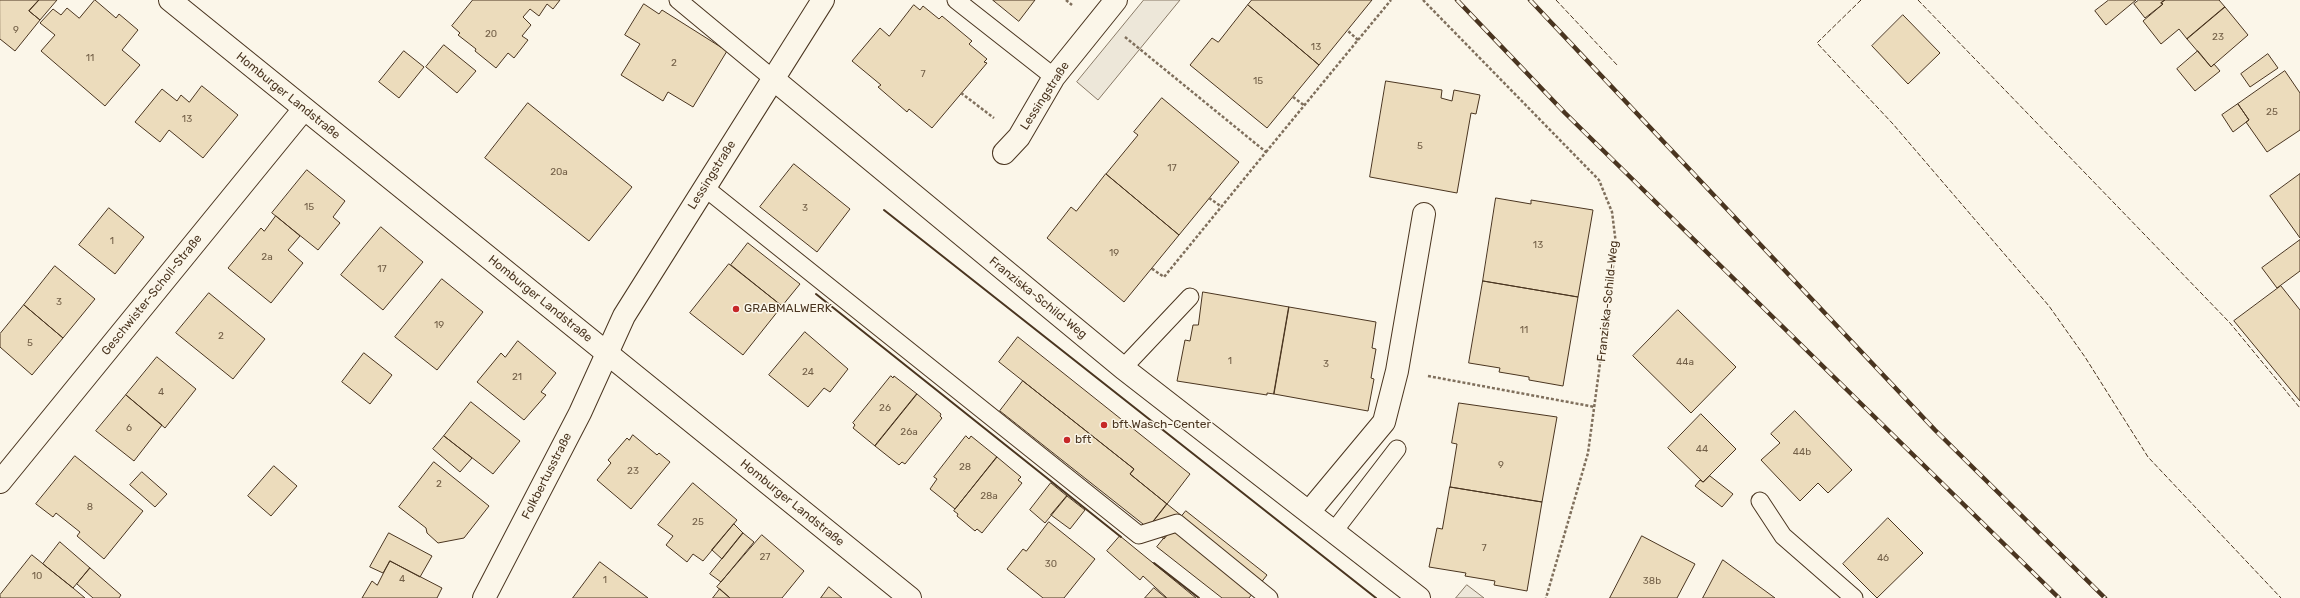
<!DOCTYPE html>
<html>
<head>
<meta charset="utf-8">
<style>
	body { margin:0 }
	canvas { display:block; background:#fbf6e9 }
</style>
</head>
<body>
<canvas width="2300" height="598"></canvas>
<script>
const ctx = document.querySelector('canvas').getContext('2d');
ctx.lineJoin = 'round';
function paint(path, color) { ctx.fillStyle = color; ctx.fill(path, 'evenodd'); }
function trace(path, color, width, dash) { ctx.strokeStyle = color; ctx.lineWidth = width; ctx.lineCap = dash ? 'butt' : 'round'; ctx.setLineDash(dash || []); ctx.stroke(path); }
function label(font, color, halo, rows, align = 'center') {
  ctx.font = font + ' Rubik,sans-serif'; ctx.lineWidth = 3; ctx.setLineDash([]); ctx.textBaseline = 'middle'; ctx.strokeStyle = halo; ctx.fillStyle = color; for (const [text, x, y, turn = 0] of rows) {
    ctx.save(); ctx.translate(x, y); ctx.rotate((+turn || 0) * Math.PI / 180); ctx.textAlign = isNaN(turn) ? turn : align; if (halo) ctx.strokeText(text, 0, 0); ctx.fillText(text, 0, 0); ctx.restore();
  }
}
const parking = new Path2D(`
	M1144,0h36l-82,100 -21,-18z
	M1467,585l17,13h-28z`);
paint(parking, '#ede7d9');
trace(parking, '#887966', 1);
const building = new Path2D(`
	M0,0h39l-10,11 11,9 -25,31 -15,-12z
	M39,0h18l-17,20 -11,-9z
	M95,0l21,18 3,-4 19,16 -16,20 18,15 -35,41 -64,-55 14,-16 -15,-12 13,-14 8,6 6,-7 12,10z
	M473,0h87l-7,9 -6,-5 -8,12 -9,-7 -7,8 8,8 -9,11 6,4 -14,18 -6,-5 -12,15 -21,-17 1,-2 -18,-14 2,-2 -8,-7z
	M993,0h42l-16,21z
	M1252,0h120l-53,65 -71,-60z
	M2109,0h27l-30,25 -11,-14z
	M2139,0h26l-4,3 2,1 -18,14 -11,-14z
	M2165,0h54l6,7 -38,32 -8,-10 -18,15 -18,-23 20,-17 -2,-1z
	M644,4l15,10 3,-4 65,41 -34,56 -25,-15 -5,9 -42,-26 19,-31 -15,-9z
	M914,5l6,5 3,-4 16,13 3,-3 30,25 -3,3 18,15 -3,3 3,1 -55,65 -23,-19 -2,3 -29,-25 3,-2 -29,-24 28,-33 9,8z
	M1248,5l71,60 -52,63 -77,-63 22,-27 6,4z
	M2225,7l23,28 -37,32 -24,-28z
	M1903,15l37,38 -32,31 -36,-38z
	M444,45l32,26 -19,22 -31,-26z
	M404,51l20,16 -25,31 -20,-16z
	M2198,51l13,16 3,-3 6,7 -25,20 -18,-22z
	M2268,54l10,14 -28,19 -9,-13z
	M2285,71l15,22v37l-33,22 -21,-30 3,-2 -11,-16z
	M1386,81l56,9 -1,8 11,3 2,-11 26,5 -4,19 -5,-1 -14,80 -87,-16z
	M202,86l36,29 -35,43 -34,-28 -9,12 -25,-20 27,-33 15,12 4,-6 8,7z
	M1162,98l77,64 -60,73 -73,-61 32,-39 -4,-3z
	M528,103l104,84 -43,54 -104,-83z
	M2238,104l11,16 -16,12 -11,-17z
	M794,164l56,45 -33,43 -57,-45z
	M307,170l38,31 -12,16 7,6 -22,27 -46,-37z
	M1106,174l73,61 -55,67 -77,-64 24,-31 5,4z
	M2300,174v64l-30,-42z
	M1496,198l35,6v-4l62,10 -15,87 -95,-16z
	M109,208l35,29 -29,37 -36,-29z
	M276,216l24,20 -12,14 15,13 -32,40 -43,-35 33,-40 3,3z
	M381,227l42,35 -40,48 -42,-35z
	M2300,240v31l-23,17 -15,-20z
	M748,243l52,41 -18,22 -51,-41z
	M729,264l53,42 -39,49 -53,-42z
	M55,266l40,33 -32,39 -39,-33z
	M442,279l41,33 -46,58 -42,-33z
	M1483,281l95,16 -15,89 -34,-6v-3l-30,-5 1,-4 -31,-5z
	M2281,286l19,24v91l-66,-80z
	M1203,292l86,15 -15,87 -7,-1v2l-90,-14 8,-41 5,1 3,-16h5z
	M209,293l56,46 -32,40 -57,-46z
	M24,305l39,33 -31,37 -32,-28v-13z
	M1289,307l87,15 -4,26 4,1 -5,29 3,1 -6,32 -94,-17z
	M1678,310l58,57 -45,46 -58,-57z
	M805,332l43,37 -18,23 -6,-4 -16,19 -39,-32z
	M1018,337l172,137 -23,30 -37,-30 4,-5 -135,-107z
	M518,341l38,32 -15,19 5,3 -22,25 -47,-38 24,-29 4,4z
	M364,353l28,22 -22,29 -28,-22z
	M157,357l39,32 -31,39 -39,-33z
	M891,376l2,2 1,-2 23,18 -42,52 -22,-18 2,-3 -2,-2z
	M1023,381l111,88 -4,5 37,30 -19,24 -148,-117z
	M917,394l24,20 -1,2 2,2 -37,46 -3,-2 -3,3 -24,-19z
	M126,395l36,30 -28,36 -38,-30z
	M471,402l49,39 -27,33 -49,-38z
	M1459,403l98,14 -15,85 -92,-15 7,-43 -5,-1z
	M1795,411l57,59 -24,23 -10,-10 -18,18 -39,-41 19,-17 -9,-9z
	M1701,414l35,35 -33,33 -35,-34z
	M633,435l24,20 2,-2 11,9 -39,47 -34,-29 14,-17 -3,-3 19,-22 2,2z
	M444,436l28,22 -12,14 -27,-23z
	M966,436l3,3 2,-3 26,21 -42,52 -25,-20 7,-10 -3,-2z
	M75,456l68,55 -39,48 -27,-23 3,-4 -24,-19 -3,4 -17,-13z
	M997,457l24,20 -3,3 4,3 -40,50 -5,-4 -2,2 -18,-15 1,-2 -4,-3z
	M434,462l55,44 -25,32 -26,5 -11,-10 -1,-5 -27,-21z
	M274,466l23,20 -26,30 -23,-20z
	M142,472l25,22 -12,13 -25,-22z
	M1710,476l23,18 -11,13 -27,-21 5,-6 3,2z
	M693,483l44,37 -34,41 -10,-7 -6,8 -21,-17 7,-9 -15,-11z
	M1051,483l16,13 -22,27 -15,-13z
	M1450,487l92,15 -15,89 -33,-6 1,-4 -30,-5 1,-3 -37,-6 8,-39 5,1z
	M1067,496l18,14 -15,19 -19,-14z
	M1167,504l15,12 -18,23 -15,-12z
	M1186,511l81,64 -18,23h-27l-65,-51z
	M1888,518l35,35 -46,45 -34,-34z
	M1049,522l46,37 -31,39h-21l-36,-29 16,-20 3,2z
	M734,524l9,9 -21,26 -10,-9z
	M389,533l43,23 -12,21 -30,-16 -7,12 -13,-6z
	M743,533l11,9 -33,40 -11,-8z
	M762,535l42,36 -22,27h-52l-13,-11z
	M1120,536l76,62h-29l-24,-22 -3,4 -33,-29z
	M1642,536l53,28 -18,34h-67z
	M60,542l30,26 -17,20 -30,-24z
	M32,555l41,33 12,10h-85v-3z
	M1723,560l52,38h-72z
	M390,561l52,27 -5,10h-75l10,-17 5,4z
	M600,562l48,36h-75z
	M90,568l31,27 -2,3h-26l-16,-14z
	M829,587l13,11h-21z
	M1154,588l12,10h-21z
	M720,589l10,9h-17z`);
paint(building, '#ecdcbc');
trace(building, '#4a3520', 1);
const service = new Path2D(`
	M678,0l94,78
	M956,0l98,77
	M704,187l435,348 38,-12 92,75
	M1123,368l67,-71
	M1760,501l23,35 71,62
	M1334,531l63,-82`);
const minor = new Path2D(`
	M772,78l351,290 296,230
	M1004,153l15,-16 35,-60 62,-77
	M0,482l304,-373
	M1309,512l75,-90 13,-51 27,-157
	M484,598l96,-185 44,-97 199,-316`);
const secondary = new Path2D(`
	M170,0l740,598`);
trace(service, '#4a3520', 19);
trace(minor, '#4a3520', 24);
trace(secondary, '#4a3520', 24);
trace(new Path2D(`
	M1066,0l6,5
	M1423,0l176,180 13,32 4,32 -28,209 -42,145
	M1125,37l141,115 -102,125 -13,-9
	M1358,40l33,-40
	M961,93l33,25
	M1293,97l12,9
	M1266,152l92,-112 -11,-10
	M1209,198l13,9
	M1428,376l167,31`), '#7f6f5c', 2.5, [3, 2]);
trace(service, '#fbf6e9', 17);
trace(minor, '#fbf6e9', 22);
trace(secondary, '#fbf6e9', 22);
const rail = new Path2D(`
	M1457,0l108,113 494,485
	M1530,0l405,430 170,168`);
trace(rail, '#4a3520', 4.5);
trace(rail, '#fbf6e9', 3, [9]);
trace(new Path2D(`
	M1556,0l62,66
	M1861,0l-44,43 76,81 156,182 36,51 63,100 133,141
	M1918,0l312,323 70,85`), '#4a3520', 1, [5, 2]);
trace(new Path2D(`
	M884,210l492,388
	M816,294l305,243
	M1154,563l45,35`), '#4a3520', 2);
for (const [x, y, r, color] of [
	[736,309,4,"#c62828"],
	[1104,425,4,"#c62828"],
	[1067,440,4,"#c62828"]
]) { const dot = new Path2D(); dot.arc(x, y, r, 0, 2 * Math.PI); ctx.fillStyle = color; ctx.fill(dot); trace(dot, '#fbf6e9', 1.5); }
label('10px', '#725f47', null, [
	["9",16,30],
	["20",491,34],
	["23",2218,37],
	["13",1316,47],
	["11",90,58],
	["2",674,63],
	["7",923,74],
	["15",1258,81],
	["25",2272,112],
	["13",187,119],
	["5",1420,146],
	["17",1172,168],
	["20a",559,172],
	["15",309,207],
	["3",805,208],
	["1",112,241],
	["13",1538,245],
	["19",1114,253],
	["2a",267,257],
	["17",382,269],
	["3",59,302],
	["19",439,325],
	["11",1524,330],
	["2",221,336],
	["5",30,343],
	["1",1230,361],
	["44a",1685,362],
	["3",1326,364],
	["24",808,372],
	["21",517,377],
	["4",161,392],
	["26",885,408],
	["6",129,428],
	["26a",909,432],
	["44",1702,449],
	["44b",1802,452],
	["9",1501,465],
	["28",965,467],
	["23",633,471],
	["2",439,484],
	["28a",989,496],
	["8",90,507],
	["25",698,522],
	["7",1484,548],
	["27",765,557],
	["46",1883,558],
	["30",1051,564],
	["10",37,576],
	["4",402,579],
	["1",605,580],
	["38b",1652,581]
]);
label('12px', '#4a3520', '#fbf6e9', [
	["Homburger Landstraße",288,96,39],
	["Lessingstraße",1045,96,-57],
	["Lessingstraße",712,175,-58],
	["Geschwister-Scholl-Straße",152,295,-51],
	["Franziska-Schild-Weg",1038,298,39],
	["Homburger Landstraße",540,299,39],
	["Franziska-Schild-Weg",1608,301,-84],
	["Folkbertusstraße",547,476,-63],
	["Homburger Landstraße",792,503,39]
]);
label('12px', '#4a3520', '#fbf6e9', [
	["GRABMALWERK",744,309],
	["bft Wasch-Center",1112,425],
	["bft",1075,440]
], 'left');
</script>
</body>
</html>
